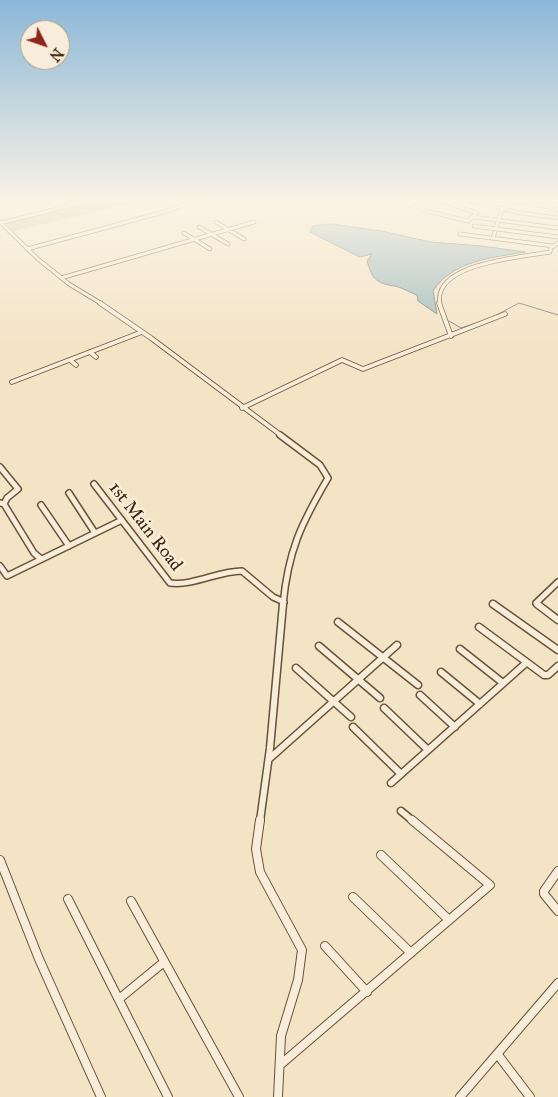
<!DOCTYPE html>
<html>
<head>
<meta charset="utf-8">
<style>
	body { margin:0 }
	#map { position:relative; width:558px; height:1097px; overflow:hidden; background:#f4e4c6; font-family:"IM FELL Great Primer",serif }
	canvas { display:block }
	.north { position:absolute; left:20px; top:20px; width:50px; height:50px; box-sizing:border-box; background:#f8edda; border:1px solid #aa9c84; border-radius:50%; rotate:131deg; font-size:14px; font-weight:700; line-height:20px; text-align:center; color:#362204 }
	.north::after { content:''; display:block; margin:auto; width:18px; height:22px; background:#8f2418; clip-path:polygon(50% 0,100% 100%,50% 72%,0 100%) }
</style>
</head>
<body>
<div id="map">
<canvas width="558" height="1097"></canvas>
<div class="north">N</div>
</div>
<script>
const ctx = document.querySelector('canvas').getContext('2d');
ctx.lineJoin = 'round';
function paint(path, color) { ctx.fillStyle = color; ctx.fill(path, 'evenodd'); }
function trace(path, color, width, dash) { ctx.strokeStyle = color; ctx.lineWidth = width; ctx.lineCap = dash ? 'butt' : 'round'; ctx.setLineDash(dash || []); ctx.stroke(path); }
function label(font, color, halo, rows, align = 'center') {
  ctx.font = font + ' "IM FELL Great Primer",serif'; ctx.lineWidth = 5; ctx.setLineDash([]); ctx.textBaseline = 'middle'; ctx.strokeStyle = halo; ctx.fillStyle = color; for (const [text, x, y, turn = 0] of rows) {
    ctx.save(); ctx.translate(x, y); ctx.rotate((+turn || 0) * Math.PI / 180); ctx.textAlign = isNaN(turn) ? turn : align; if (halo) ctx.strokeText(text, 0, 0); ctx.fillText(text, 0, 0); ctx.restore();
  }
}
paint(new Path2D(`
	M98,200h48l-133,31 -8,-9z`), '#c2c290');
const water = new Path2D(`
	M332,224l49,7 50,11 51,4 43,6c-33,6 -72,8 -92,39l4,23 -19,-13 -1,-6c-8,-3 -16,-8 -23,-9 -19,-3 -22,-8 -27,-25l5,-7 -12,3 -50,-25 3,-6z`);
paint(water, '#a1bcbf');
trace(water, '#767e74', 1);
trace(new Path2D(`
	M491,318l28,-15 39,12
	M449,321l12,7 16,-5`), '#767e74', 1);
const streetFar4 = new Path2D(`
	M64,200l7,5
	M178,200l10,3
	M396,200l31,11 41,10 9,-8 -38,-13
	M465,200l56,13 37,5
	M537,200l21,6
	M510,201l38,6
	M546,206l12,4
	M405,207l13,-7
	M473,217l85,11
	M0,222l38,37 31,25 33,20
	M216,222l28,17
	M0,223l93,-23
	M474,226l84,11
	M199,227l29,17
	M184,233l26,16
	M460,234l93,12
	M493,238l8,-26 11,-12
	M27,249l133,-36 40,-13
	M61,278l193,-56
	M440,304c-8,-41 82,-47 110,-52l1,-4 7,-5`);
const streetFar3 = new Path2D(`
	M100,303l51,35 131,98
	M439,303l12,33
	M90,352l6,5
	M70,360l6,5
	M12,382l130,-50
	M242,408l100,-48 21,9 142,-55`);
const streetFar2 = new Path2D(`
	M280,435l40,30 8,13c-27,46 -40,73 -45,127
	M0,467l18,22 -11,9 -3,6
	M94,484l76,99c24,3 48,-12 72,-12l31,26 11,5
	M69,493l26,40
	M0,503l4,1 30,49 7,6
	M41,505l28,41
	M0,566l7,10 115,-56
	M493,604l2,1
	M539,605l-3,-2 22,-21`);
const streetFar1 = new Path2D(`
	M493,604l65,46
	M537,604l21,16
	M338,622l80,63
	M479,627l65,48h4l10,-9
	M319,646l61,52
	M460,649l43,34
	M296,668l55,49
	M441,672l39,32
	M420,695l35,32
	M384,708l44,42
	M353,727l48,47
	M269,759l128,-114
	M391,783l135,-120
	M401,811l12,10
	M260,821l10,-73 13,-144`);
const street = new Path2D(`
	M260,820l-4,29 4,23 42,78 -4,30 -17,56 -3,61
	M381,855l68,65
	M0,860l39,99 62,138
	M558,871l-14,20v3l14,17
	M353,897l58,56
	M68,899l100,198
	M131,901l108,196
	M325,946l42,46
	M119,999l45,-37
	M498,1055l32,42
	M280,1065l210,-180 -78,-65
	M460,1097l98,-114`);
trace(streetFar4, '#665234', 4.5);
trace(streetFar3, '#665234', 5.5);
trace(streetFar2, '#665234', 8);
trace(streetFar1, '#665234', 9);
trace(street, '#665234', 10);
trace(streetFar4, '#f8edda', 3);
trace(streetFar3, '#f8edda', 4);
trace(streetFar2, '#f8edda', 5);
trace(streetFar1, '#f8edda', 6);
trace(street, '#f8edda', 8);
const sky = ctx.createLinearGradient(0, 0, 0, 353);
sky.addColorStop(0, '#8bb7d8');
sky.addColorStop(0.57, '#faf3e5');
sky.addColorStop(1, '#faf3e500');
ctx.fillStyle = sky;
ctx.fillRect(0, 0, 558, 353);
label('18px', '#362204', '#f8edda', [
	["1st Main Road",145,527,52]
]);
</script>
</body>
</html>
